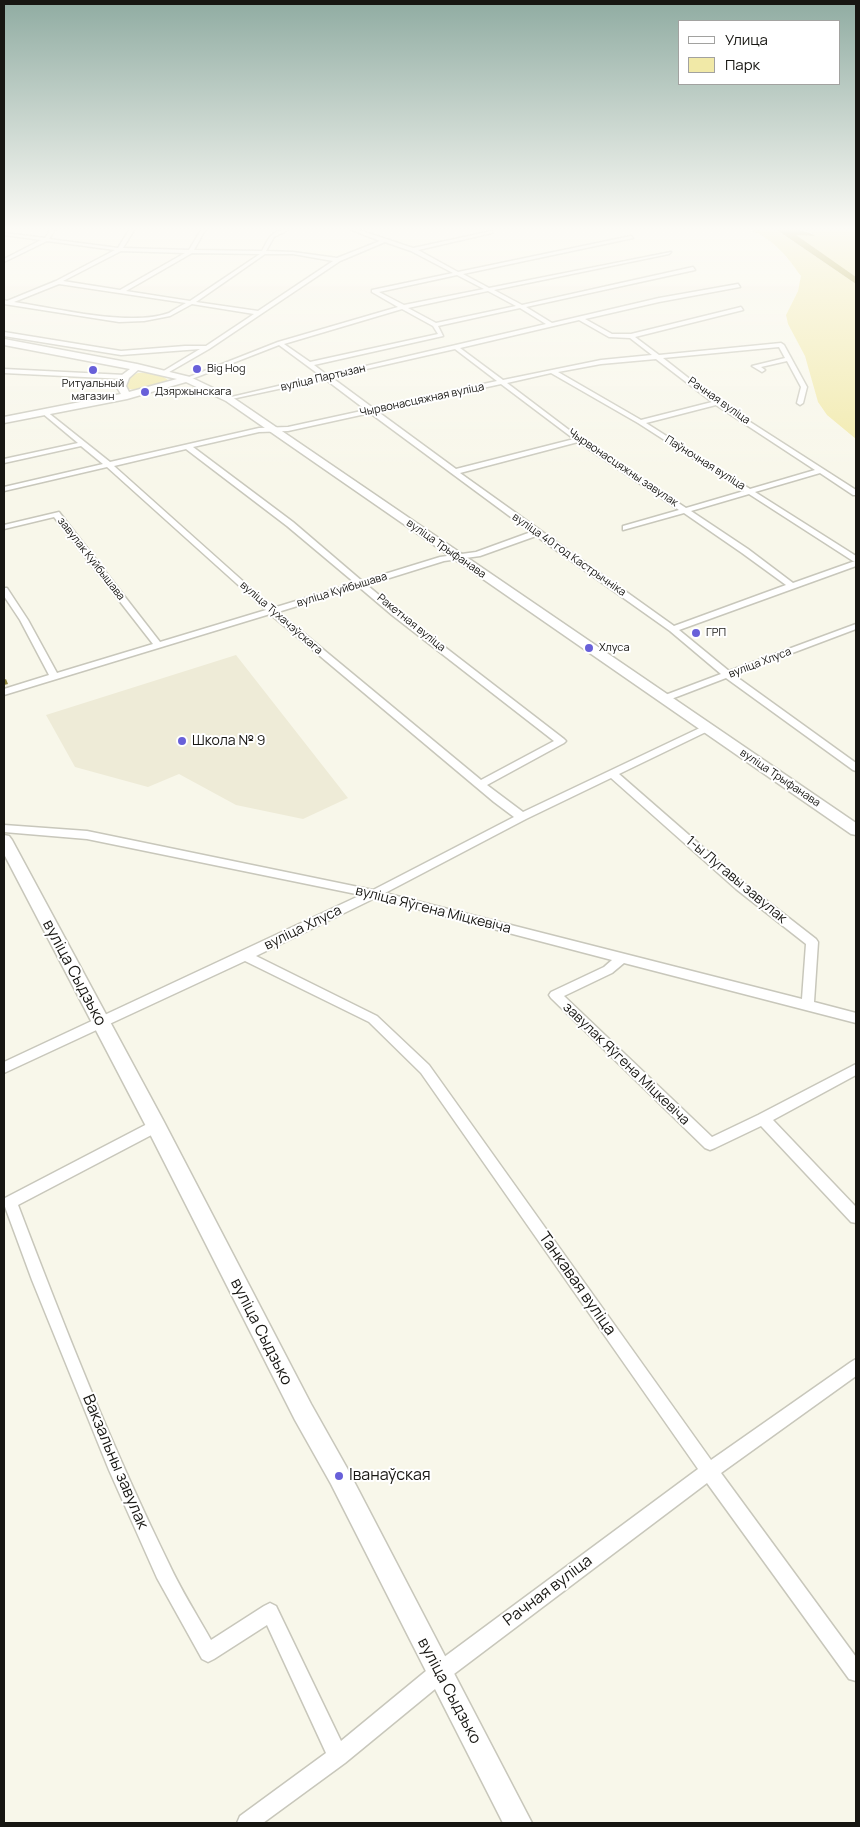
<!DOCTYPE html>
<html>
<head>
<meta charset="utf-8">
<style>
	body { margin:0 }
	#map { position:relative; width:860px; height:1827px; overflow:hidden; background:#f8f7ea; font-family:Manrope,sans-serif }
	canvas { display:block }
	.frame { position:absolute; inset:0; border:5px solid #171612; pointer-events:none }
	.legend { position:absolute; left:678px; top:20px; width:162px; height:65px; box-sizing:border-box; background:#fff; border:1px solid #a2a2a0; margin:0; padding:6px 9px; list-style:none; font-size:15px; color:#171612 }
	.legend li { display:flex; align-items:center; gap:10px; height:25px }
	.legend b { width:25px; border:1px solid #a2a2a0 }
</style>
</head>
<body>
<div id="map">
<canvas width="860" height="1827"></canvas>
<div class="frame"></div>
<ul class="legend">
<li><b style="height:6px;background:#fff"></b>Улица</li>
<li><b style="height:14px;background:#f1e9a7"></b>Парк</li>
</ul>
</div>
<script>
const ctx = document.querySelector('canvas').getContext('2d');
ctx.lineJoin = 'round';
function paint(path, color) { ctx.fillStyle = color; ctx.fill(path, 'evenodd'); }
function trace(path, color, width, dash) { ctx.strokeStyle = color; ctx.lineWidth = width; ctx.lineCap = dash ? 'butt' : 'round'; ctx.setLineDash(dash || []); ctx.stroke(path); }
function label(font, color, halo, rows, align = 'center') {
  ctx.font = font + ' Manrope,sans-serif'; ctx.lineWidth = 4; ctx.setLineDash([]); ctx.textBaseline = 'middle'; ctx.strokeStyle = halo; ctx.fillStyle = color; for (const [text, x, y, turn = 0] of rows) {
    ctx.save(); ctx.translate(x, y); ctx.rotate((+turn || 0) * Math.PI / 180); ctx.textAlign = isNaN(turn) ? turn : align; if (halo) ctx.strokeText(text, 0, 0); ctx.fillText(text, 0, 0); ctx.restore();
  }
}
paint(new Path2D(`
	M236,655l112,143 -45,21 -67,-14 -57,-31 -31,13 -73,-20 -29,-52z`), '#eeebd7');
paint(new Path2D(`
	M751,230h26l79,54v155l-29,-24 -9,-13 -13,-46 -17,-32 -2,-9 12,-24 3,-15c-15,-21 -27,-36 -50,-46z
	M806,230h50v47l-59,-40v-3l13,2 3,-2z
	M138,373c10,-1 22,0 30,7 -8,9 -32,12 -43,8l3,-11z`), '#f1e9a7');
paint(new Path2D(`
	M777,230c13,0 27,-2 38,6l-19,-1 60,42v7z`), '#ada039');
const street = new Path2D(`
	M50,230h5l-6,9 69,9 11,-18h5l-11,18 66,2 12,-20h4l-11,20 68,1c7,-13 9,-21 26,-21l-14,7 -8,14 27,1 44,6 43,-17 -28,-11h7l54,18 79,-17v2l-74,17 40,22 173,-36 2,2 -170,36 26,14 182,-36 -2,2 -175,36 28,15 171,-38 2,3 -169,37 26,16 107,-25 79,-14 2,3 -81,15 -74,17 27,15h19l110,-27 2,3 -108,27 24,18 122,-12 3,2 23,42 -4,16 -3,2 -3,-2 4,-16 -14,-26 -26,6 4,3 -3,2 -10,-6 33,-8 -6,-11 -116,11 56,44 137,88v5h-3l-33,-22 -65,19 101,64v10l-177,64 50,41 127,-47v5l-122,46 122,88v8l-3,-1 -127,-92 -60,23h-6v-4l61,-23 -51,-43 -134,-95 -56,20 -36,5 -77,24 31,26 166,128 2,2 -2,2 -77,42 36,27 181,-86h6v4l-91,44 125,109 72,56 2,3 -4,60 42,11v10l-232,-60 -12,10 -48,23 148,141 46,-22 98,-51v11l-83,45 83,87v16l-5,-1 -90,-96 -46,22 -5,2 -5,-2 -154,-150 -2,-3 2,-3 53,-25 8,-7 -237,-62 -119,58 121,60 52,49 282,395 140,-98 5,-3v17l-135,97 135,184v24l-7,-2 -142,-196 -261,197 -101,83 -82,60h-26l3,-7 86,-63 -59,-128 -53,34 -6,3 -6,-3 -45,-81 -48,-108 -77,-190 -28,-76 1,-6 146,-76 5,-2 5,2 2,4 -2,4 -143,75c46,121 94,243 151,359 12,26 28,51 42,76l53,-34 6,-3 6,3 65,135 91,-75 266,-197 -277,-396 -52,-51 -124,-61 -241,112v-11l357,-167 -274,-56 -83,-7v-7l83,6 286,59 141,-73 -20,-15 -224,-188 -266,81v-6l45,-14 -29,-55 -16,-24v-8h3l21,32 29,53 96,-29 -99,-127 -50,12v-4l55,-13 101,130 106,-32 -159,-143 -103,24v-4l99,-23 -22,-18 -77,17v-4l74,-16 -36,-30v-2h4l64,51 149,-34 29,-1 78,-17 -41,-31 -98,21v-2l94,-22 -42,-31 -90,35 -5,-1 94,-37 120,-35 -26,-15v-2l81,-17 -42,-22 -26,-9 -45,19 -131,88 -45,26 -2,-1v-2l38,-23 -79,6 -117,-19v-4l117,19 64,-5h21l48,-32 -62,-10 -22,12 -26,5 -25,1 -115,-18v-4l3,1 49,-20 59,-31 -68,-9 -43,21v-3l37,-19 -37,-5v-2l41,5zM121,251l64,2 -65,37 -57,-9zM192,253l68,1 -70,47 -64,-10zM265,254h28l40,7 -75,50 -62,-9zM457,275l27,14 -80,16 -25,-13zM59,284l127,19c-6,3 -12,7 -17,10 -40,14 -113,-5 -155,-11zM488,291l28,15 -80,17 -28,-15zM520,308l26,16 -219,51 -13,-10 129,-29 -5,-10zM402,309l31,17 5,8 -128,28 -26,-18zM579,320l30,17 21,1 22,17 -51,5 -98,20 -43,-32zM455,349l42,32 -124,27 -42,-31zM656,359l56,43 -71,18 -83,-48 43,-8zM551,373l87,50 106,68 -58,17 -105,-69 -74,-56zM501,384l73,55 -118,30 -79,-58zM716,405l99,65 -65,19 -104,-66zM370,413l161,119 -55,20 -36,5 -78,24 -69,-59 -100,-75 66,-15 29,-1zM578,442l101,68 -56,16v4l61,-17 58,40 44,32 -112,41 -214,-153zM186,449l101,77 68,57 -82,25 -159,-142zM749,494l104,67h2l-62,22 -45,-34 -57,-38zM359,587l33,28 162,126 -73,39 -203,-168zM611,778l125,111 70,55 -4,55 -417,-106 141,-74z
	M4,369l121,6 3,2 -3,2 -121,-6z`);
const secondary = new Path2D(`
	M4,339l133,25 53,13 42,20 624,426v12l-5,-1 -625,-433 -40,-19 -59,17 -123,24v-6l117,-23 -5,-8 6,-11 8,-6 -126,-24zM138,370l39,9 -48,13 -3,-6 3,-8z
	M4,835l5,1 3,4 151,280 148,284 36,64 185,355h-29l-172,-339 -36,-64 -146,-288 -145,-278z`);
trace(street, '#c8c7bb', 3);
trace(secondary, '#c8c7bb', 3);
paint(street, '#fff');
paint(secondary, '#fff');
paint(new Path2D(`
	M6,679l2,5 -4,1v-5z`), '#9c934c');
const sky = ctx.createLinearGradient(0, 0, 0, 486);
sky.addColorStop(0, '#90aca2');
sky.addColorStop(0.47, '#fcfbf6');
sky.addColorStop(1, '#fcfbf600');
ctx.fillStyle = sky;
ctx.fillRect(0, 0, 860, 486);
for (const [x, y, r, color] of [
	[197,369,5,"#6860d9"],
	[93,370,5,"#6860d9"],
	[145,392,5,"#6860d9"],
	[696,633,5,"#6860d9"],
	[589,648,5,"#6860d9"],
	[182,741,5,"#6860d9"],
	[339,1476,5,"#6860d9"]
]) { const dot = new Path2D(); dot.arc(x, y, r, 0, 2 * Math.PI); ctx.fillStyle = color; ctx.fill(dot); trace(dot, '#fff', 2); }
label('11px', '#171612', '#fff', [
	["Big Hog",207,369],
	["Ритуальный",93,384,"center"],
	["магазин",93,397,"center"],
	["Дзяржынскага",155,392],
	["ГРП",706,633],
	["Хлуса",599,648]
], 'left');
label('11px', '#171612', '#fff', [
	["вуліца Партызан",323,378,-13],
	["Чырвонасцяжная вуліца",422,400,-12],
	["Рачная вуліца",719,401,35],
	["Паўночная вуліца",705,463,32],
	["Чырвонасцяжны завулак",623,468,34],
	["вуліца Трыфанава",446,549,35],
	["вуліца 40 год Кастрычніка",569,555,35],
	["завулак Куйбышава",91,559,52],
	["вуліца Куйбышава",342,590,-17],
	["вуліца Тухачэўскага",281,618,41],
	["Ракетная вуліца",411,623,39],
	["вуліца Хлуса",760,663,-21],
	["вуліца Трыфанава",780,778,34]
]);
label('14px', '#171612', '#fff', [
	["Школа № 9",192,741]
], 'left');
label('14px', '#171612', '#fff', [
	["1-ы Лугавы завулак",736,880,40],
	["вуліца Яўгена Міцкевіча",433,910,14],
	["вуліца Хлуса",303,928,-26],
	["завулак Яўгена Міцкевіча",626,1064,44]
]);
label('16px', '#171612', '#fff', [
	["вуліца Сыдзько",74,973,62],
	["Танкавая вуліца",577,1284,55],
	["вуліца Сыдзько",261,1332,63],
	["Вакзальны завулак",115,1462,67],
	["Рачная вуліца",548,1591,-37],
	["вуліца Сыдзько",449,1691,62]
]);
label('16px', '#171612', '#fff', [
	["Іванаўская",349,1476]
], 'left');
</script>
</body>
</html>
